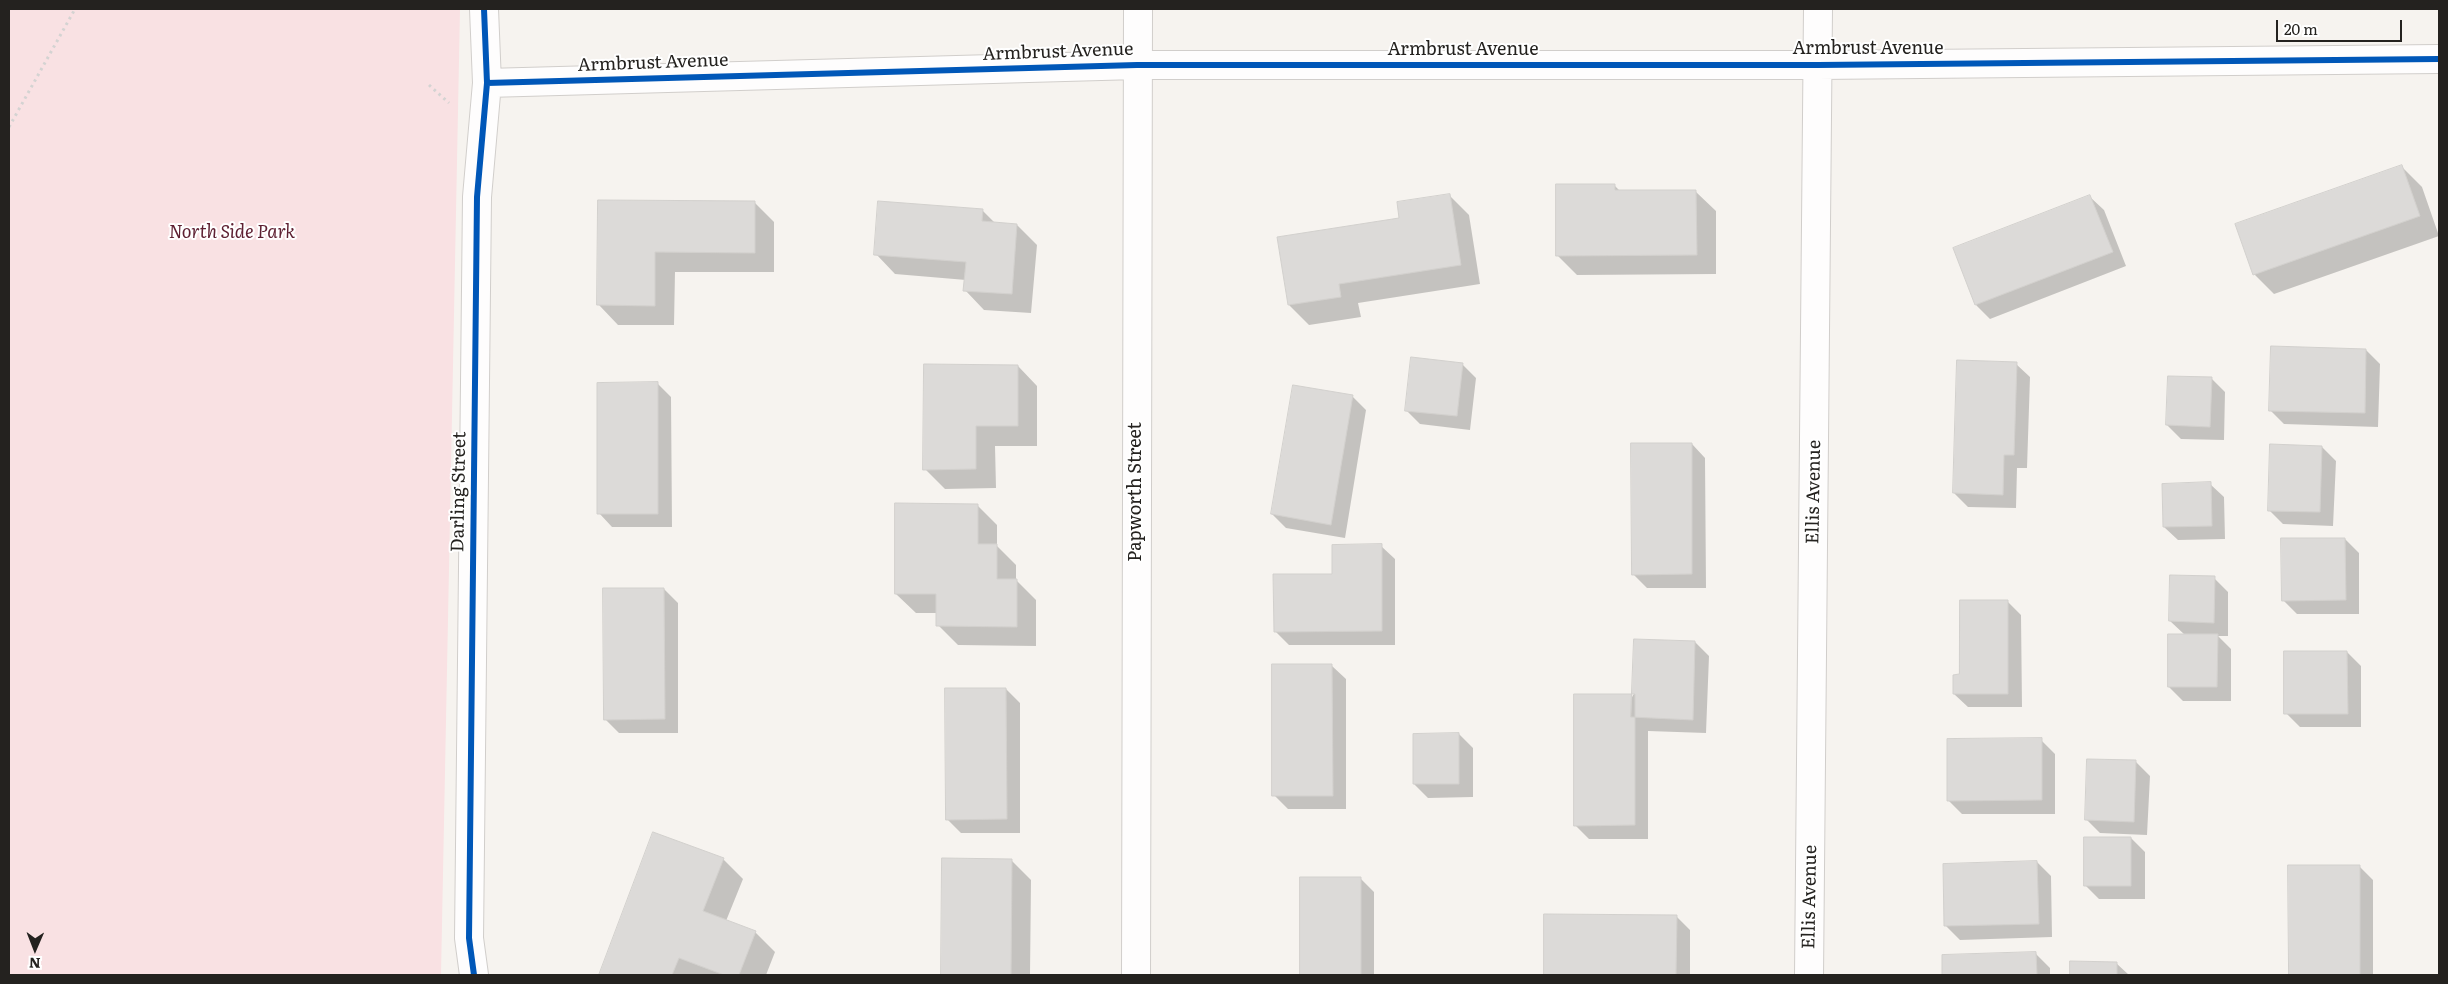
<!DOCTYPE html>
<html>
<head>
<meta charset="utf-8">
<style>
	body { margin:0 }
	#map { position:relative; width:2448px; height:984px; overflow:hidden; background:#f6f3ef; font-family:Literata,serif }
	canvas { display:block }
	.frame { position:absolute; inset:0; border:10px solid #24221f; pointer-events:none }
	.north { position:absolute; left:10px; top:924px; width:50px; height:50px; -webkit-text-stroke:4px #fff; paint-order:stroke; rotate:181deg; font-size:14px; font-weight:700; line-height:20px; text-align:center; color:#24221f }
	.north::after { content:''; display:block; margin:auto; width:18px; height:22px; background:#24221f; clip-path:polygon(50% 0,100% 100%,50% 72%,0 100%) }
	.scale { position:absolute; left:2276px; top:20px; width:126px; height:22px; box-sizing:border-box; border:2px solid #24221f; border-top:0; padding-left:6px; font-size:15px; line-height:18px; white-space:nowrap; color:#24221f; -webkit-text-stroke:4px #fff; paint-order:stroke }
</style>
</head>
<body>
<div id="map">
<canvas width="2448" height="984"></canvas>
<div class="frame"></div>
<div class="north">N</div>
<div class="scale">20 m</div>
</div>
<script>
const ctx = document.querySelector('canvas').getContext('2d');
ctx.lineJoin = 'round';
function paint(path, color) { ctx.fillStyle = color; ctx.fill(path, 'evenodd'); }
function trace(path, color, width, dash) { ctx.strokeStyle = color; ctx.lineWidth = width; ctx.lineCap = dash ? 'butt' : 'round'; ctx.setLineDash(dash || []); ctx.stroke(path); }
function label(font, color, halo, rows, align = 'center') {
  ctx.font = font + ' Literata,serif'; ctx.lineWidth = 4; ctx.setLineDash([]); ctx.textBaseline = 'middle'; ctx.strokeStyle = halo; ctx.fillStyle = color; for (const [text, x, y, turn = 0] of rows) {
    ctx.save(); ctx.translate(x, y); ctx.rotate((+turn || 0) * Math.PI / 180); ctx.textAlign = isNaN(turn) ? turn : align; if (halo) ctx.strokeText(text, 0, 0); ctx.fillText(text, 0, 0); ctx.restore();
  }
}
paint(new Path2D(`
	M9,9h451l-19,966h-432z`), '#f9e1e3');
paint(new Path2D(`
	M2402,167l20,20 17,49 -165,58 -20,-20z
	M1614,185l7,7h75l20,19v63l-139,1 -19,-19z
	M1449,195l20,20 11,69 -122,19 3,14 -52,8 -20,-20 111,-86z
	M2090,197l14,13 22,56 -136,53 -14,-14 -21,-56z
	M599,201l155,1 20,20v50h-99l-1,53h-56l-19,-20z
	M982,210l13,13 22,2 20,20 -6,68 -47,-3 -19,-20 1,-10 -71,-6 -19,-20z
	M2366,350l14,14 -2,63 -94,-3 -14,-14z
	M1462,364l14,14 -6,52 -50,-6 -14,-14z
	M2016,364l14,13 -3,91h-10l-1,40 -48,-1 -14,-14z
	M1018,366l19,20v60h-42l1,42 -51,1 -20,-20z
	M2211,378l14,14 -1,48 -43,-1 -14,-14z
	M657,383l14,14 1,130h-60l-13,-14z
	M1352,396l14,14 -21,128 -59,-10 -14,-14z
	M1692,444l13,14 1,130h-59l-14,-14z
	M2322,447l14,14 -3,65 -50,-2 -14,-14z
	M2210,484l14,13 1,42 -47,1 -14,-13z
	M977,505l20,20v21l19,19v15l20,20v46l-78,-1 -20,-20v-12h-22l-20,-19z
	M2345,539l14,14v61h-62l-14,-14z
	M1381,546l14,13v86h-106l-14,-14 59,-56z
	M2214,578l14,14v44h-10l13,13v52h-48l-14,-14 16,-52 -15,-14z
	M664,589l14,14v130h-59l-14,-14z
	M2007,601l14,14 1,92h-54l-14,-13 7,-18z
	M1695,642l14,14 -3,77 -58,-2v108h-59l-14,-14 58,-130z
	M2347,652l14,14v61h-61l-14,-14z
	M1332,666l14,13v130h-58l-14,-14z
	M1006,689l14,14v130h-59l-14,-14z
	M1459,734l14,14v49l-45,1 -14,-14z
	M2041,740l14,14v60h-93l-14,-14z
	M2136,762l14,14 -3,59 -47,-2 -14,-14z
	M654,834l69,25 20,20 -17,42 29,11 20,20 -9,23h-165z
	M2131,838l14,14v47h-46l-14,-14z
	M943,860h68l20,20 -1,95h-88z
	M2037,862l14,14 1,61 -92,3 -14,-14z
	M2359,866l14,14v95h-82z
	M1301,878h59l14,14v83h-73z
	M1676,916l14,14v45l-145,-1z
	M2036,954l14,14v7h-106l-1,-19z
	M2071,963h45l13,12h-58z`), '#0003');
const building = new Path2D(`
	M2402,165l18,51 -167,59 -18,-51z
	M1556,184h59v6h81l1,65 -141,1z
	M1450,194l11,71 -122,19 2,13 -53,8 -11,-68 122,-19 -2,-16z
	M2090,195l23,57 -138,53 -22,-57z
	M598,200l157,1v52l-100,-1v54l-58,-1z
	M878,201l105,8 -1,12 35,3 -5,70 -49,-3 3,-29 -92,-7z
	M2271,346l95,3 -1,64 -96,-2z
	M1411,357l52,6 -6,53 -52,-5z
	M1957,360l60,2 -3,93h-10l-1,40 -50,-2z
	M924,364l94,1v61h-42v43l-53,1z
	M2168,376l44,1 -2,50 -44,-2z
	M658,382v132h-61v-131z
	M1293,385l60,10 -22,130 -60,-11z
	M1631,443h61v131l-60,1z
	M2270,444l52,2 -2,66 -52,-1z
	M2211,482l1,44 -49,1 -1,-43z
	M895,503l83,1v40h19v35h20v48l-81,-1v-32h-41z
	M2281,538h64l1,62 -64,1z
	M1382,544v87l-108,1 -1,-58h59v-29z
	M2170,575l45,1 -1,47 -45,-2z
	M603,588h61l1,131 -61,1z
	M1960,600h48v94h-55v-19l6,-1z
	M2168,634h50l-1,53h-49z
	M1634,639l61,2 -2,79 -62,-3z
	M2284,651h63l1,63h-64z
	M1272,664h60l1,132h-61z
	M945,688h61l1,131 -61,1z
	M1574,694h61v131l-61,1z
	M1459,733v51h-46v-50z
	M2042,738v62l-95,1v-62z
	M2087,759l49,1 -2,62 -49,-2z
	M653,832l71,26 -21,53 53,20 -17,44h-15l-45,-17 -7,17h-73z
	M2084,837h47v49h-47z
	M942,858l70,1 -1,116h-70z
	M2037,861l2,63 -95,2 -1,-62z
	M2288,865h72v110h-71z
	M1300,877h61v98h-61z
	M1544,914l133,1 -1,60h-132z
	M2036,952l1,23h-95v-20z
	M2070,961l47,1v13h-47z`);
paint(building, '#dcdad8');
trace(building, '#d2d0cd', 1);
const street = new Path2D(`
	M487,83l650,-18h681l621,-6
	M474,975l-5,-37 8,-741 10,-114 -3,-74
	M1136,975l2,-966
	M1809,975l9,-966`);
trace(street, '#d1cecb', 30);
trace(new Path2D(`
	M429,85l20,18
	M9,127l66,-118`), '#d4d3d2', 3, [2.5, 4]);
trace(street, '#fefdfd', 28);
trace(new Path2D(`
	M487,83l650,-18h681l621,-6
	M474,975l-5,-37 8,-741 10,-114 -3,-74`), '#0057b8', 6);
label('18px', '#24221f', '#fff', [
	["Armbrust Avenue",1868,49],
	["Armbrust Avenue",1463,50],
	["Armbrust Avenue",1058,52,-2],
	["Armbrust Avenue",653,63,-2],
	["Darling Street",459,492,-89],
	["Papworth Street",1136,492,-90],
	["Ellis Avenue",1814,492,-89],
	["Ellis Avenue",1810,897,-89]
]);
label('italic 18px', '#5e2032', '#fff', [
	["North Side Park",232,233]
]);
</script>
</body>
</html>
